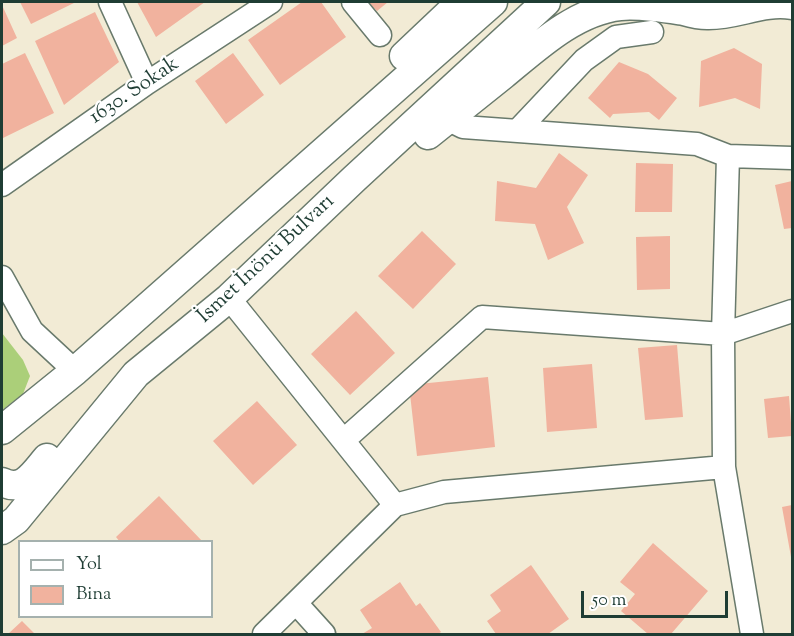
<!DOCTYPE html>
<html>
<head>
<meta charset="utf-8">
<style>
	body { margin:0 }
	#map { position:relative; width:794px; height:636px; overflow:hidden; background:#f2ebd5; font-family:"Sorts Mill Goudy",serif }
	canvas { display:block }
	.frame { position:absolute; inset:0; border:3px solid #1f3d34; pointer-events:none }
	.legend { position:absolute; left:18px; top:540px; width:195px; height:78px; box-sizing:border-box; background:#fff; border:2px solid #a5b1ae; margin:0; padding:8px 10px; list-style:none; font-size:18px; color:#1f3d34 }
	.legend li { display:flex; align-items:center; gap:12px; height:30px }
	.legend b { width:30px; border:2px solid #a5b1ae }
	.scale { position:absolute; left:581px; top:591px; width:147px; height:27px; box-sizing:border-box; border:3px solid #1f3d34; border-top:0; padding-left:8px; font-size:18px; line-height:21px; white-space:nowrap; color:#1f3d34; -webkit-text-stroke:4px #fff; paint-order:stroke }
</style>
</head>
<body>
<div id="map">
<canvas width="794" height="636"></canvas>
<div class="frame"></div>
<ul class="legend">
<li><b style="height:8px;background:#fff"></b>Yol</li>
<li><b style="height:16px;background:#f1b29e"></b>Bina</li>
</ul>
<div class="scale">50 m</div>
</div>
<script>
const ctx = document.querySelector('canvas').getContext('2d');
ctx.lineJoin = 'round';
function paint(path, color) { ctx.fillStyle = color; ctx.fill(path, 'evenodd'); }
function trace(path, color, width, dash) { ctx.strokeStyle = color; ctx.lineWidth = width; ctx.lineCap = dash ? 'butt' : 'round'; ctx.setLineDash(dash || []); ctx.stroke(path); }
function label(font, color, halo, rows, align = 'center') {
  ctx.font = font + ' "Sorts Mill Goudy",serif'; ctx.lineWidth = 4.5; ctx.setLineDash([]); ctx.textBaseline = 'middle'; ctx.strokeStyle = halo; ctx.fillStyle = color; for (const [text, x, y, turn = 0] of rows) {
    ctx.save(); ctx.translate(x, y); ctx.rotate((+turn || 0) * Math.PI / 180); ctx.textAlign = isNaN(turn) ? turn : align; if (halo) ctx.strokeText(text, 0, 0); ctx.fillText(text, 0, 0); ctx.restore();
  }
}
paint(new Path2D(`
	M2,333l21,27 7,16 -7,18 -21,16z`), '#abcf79');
paint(new Path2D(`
	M20,2h56l-45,22z
	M137,2h68l-49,35z
	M302,2h19l25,35 -66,48 -32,-45z
	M368,2h20l-11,9z
	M2,5l15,33 -15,8z
	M95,12l24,50 -55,43 -29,-64z
	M734,48l28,16 -2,45 -25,-11 -36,9 2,-46z
	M25,53l29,60 -51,25 -1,-4v-70z
	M233,53l31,42 -38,29 -31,-43z
	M619,62l29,12 29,24 -18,22 -10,-8 -36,2 -3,4 -22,-20z
	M559,153l29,22 -21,32 17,36 -36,17 -13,-36 -40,-3 2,-40 39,7z
	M636,163l37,1 -1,48h-37z
	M792,181v47l-8,1 -9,-44z
	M422,231l34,33 -43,45 -35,-33z
	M670,236v53l-33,1 -1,-53z
	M356,311l39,42 -45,42 -39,-41z
	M677,345l6,72 -38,3 -7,-72z
	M592,364l5,64 -50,4 -4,-64z
	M488,377l7,70 -78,9 -8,-71z
	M789,396l3,40 -24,2 -4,-39z
	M257,401l40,44 -44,40 -40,-44z
	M159,496l44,46h-83l-4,-5z
	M792,505v52h-1l-9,-50z
	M653,543l55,48 -37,43h-23l-27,-23 14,-17 -15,-12z
	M531,565l38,54 -21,15h-52l-9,-13 14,-10 -11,-16z
	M400,582l16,24 4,-3 21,29 -3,2h-76l10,-6 -12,-18z
	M22,621l13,13h-27z`), '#f1b29e');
const minor = new Path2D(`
	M110,2l37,81
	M353,2l27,33
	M447,119l16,8 234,17 31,12 64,2
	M517,131l67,-71 32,-23 36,-5
	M728,156l-5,178 1,133 28,167
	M2,185l145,-102 124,-81
	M2,277l30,54 43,40
	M229,298l166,207
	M344,440l138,-123 241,17 69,-23
	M296,603l28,31
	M264,634l131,-129 49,-13 280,-25`);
const major = new Path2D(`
	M404,56l57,-54
	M428,135c25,-20 50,-40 75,-60 34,-28 72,-64 117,-69 20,-2 44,2 64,5 7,2 15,4 23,4 29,1 56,-15 85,-10
	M2,430l73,-59 418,-369
	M2,482c21,11 32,-9 45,-24
	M2,530l14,-10 120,-146 93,-76 125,-119 192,-177`);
trace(minor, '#697a6c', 25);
trace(major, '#697a6c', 31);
trace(minor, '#fff', 22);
trace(major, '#fff', 28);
label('21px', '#1f3d34', '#fff', [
	["1630. Sokak",135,92,-34],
	["İsmet İnönü Bulvarı",267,260,-43]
]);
</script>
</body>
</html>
